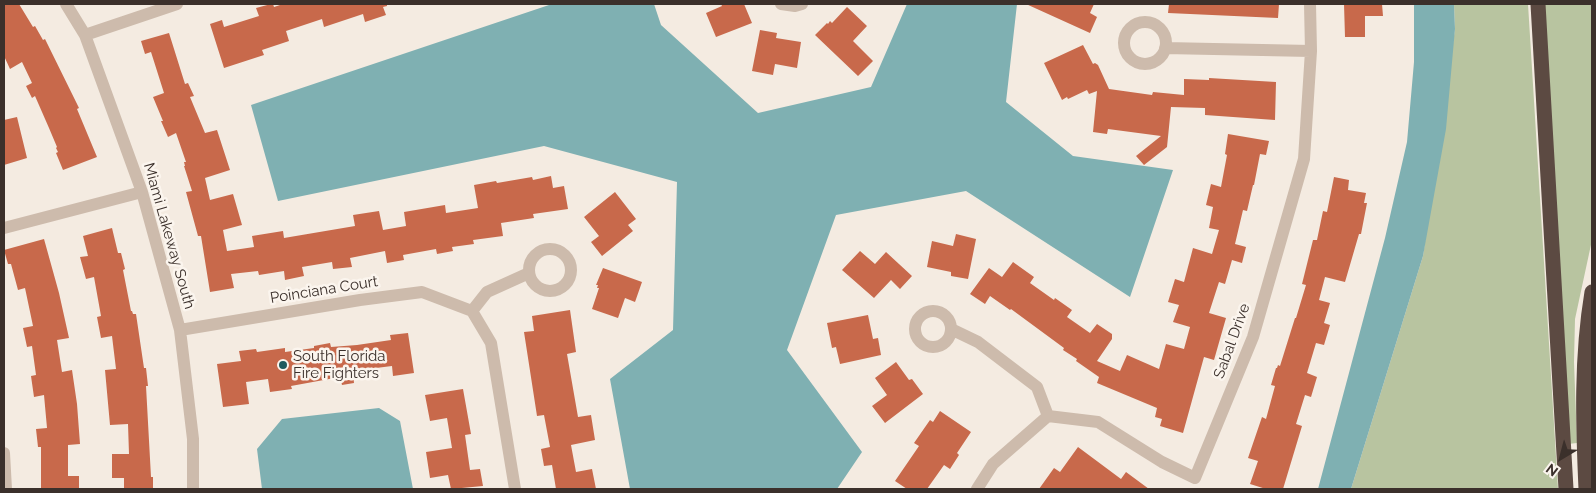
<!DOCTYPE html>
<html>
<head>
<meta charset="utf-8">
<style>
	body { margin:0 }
	#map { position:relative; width:1596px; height:493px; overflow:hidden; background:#f4ebe1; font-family:Raleway,sans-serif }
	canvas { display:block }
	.frame { position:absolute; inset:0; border:5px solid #3b302b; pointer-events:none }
	.north { position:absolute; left:1536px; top:433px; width:50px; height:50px; -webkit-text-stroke:4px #fbf5ee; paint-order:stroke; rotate:217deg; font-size:14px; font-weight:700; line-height:20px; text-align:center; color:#3b302b }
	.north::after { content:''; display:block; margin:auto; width:18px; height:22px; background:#3b302b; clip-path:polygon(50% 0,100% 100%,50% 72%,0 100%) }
</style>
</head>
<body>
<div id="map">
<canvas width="1596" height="493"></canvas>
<div class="frame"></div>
<div class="north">N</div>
</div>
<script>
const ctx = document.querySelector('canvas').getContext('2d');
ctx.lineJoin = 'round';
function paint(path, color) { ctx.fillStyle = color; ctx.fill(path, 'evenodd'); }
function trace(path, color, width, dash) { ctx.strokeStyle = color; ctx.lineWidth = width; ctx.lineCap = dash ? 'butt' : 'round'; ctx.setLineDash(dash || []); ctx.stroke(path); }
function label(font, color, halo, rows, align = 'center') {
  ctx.font = font + ' Raleway,sans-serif'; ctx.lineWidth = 5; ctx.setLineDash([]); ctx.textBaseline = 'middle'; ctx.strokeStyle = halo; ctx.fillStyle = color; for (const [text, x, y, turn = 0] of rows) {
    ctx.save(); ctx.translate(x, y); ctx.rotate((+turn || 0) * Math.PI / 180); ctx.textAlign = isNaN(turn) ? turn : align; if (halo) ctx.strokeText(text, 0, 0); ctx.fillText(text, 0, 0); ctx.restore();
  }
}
paint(new Path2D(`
	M1454,4h74l30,485h-207l72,-233 32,-227z
	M1543,4h49v236l-17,79 -1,43 3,81 -9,1z`), '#b8c4a0');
paint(new Path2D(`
	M552,4h102l7,21 97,88 113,-26 36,-83h110l-11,98 67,54 100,14 -43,127 -164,-106 -130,24 -49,135 75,102 -25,37h-207l-20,-110 63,-49 4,-148 -133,-36 -266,55 -27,-96z
	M1414,4h40l1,25 -9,100 -21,116 -2,11 -72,233h-33l67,-251 22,-96 7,-80z
	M379,408l21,13 13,68h-151l-5,-40 25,-30z`), '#7fb0b2');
paint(new Path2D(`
	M4,4h15l14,23 2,-1 8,14 2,-1 34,69 -2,1 20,48 -34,13 -7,-17 2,-1 -2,-4 1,-1 -8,-19 -14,-32 -3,2 -6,-12 6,-3 -10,-21 -12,7 -6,-13z
	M271,4h2l1,3 9,-3h104v2l-4,1 3,8 -21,7 -2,-8 -39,13 -2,-8 -36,12 3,10 -27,9 2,5 -40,13 -14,-44 12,-4 2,7 35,-11 -3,-8z
	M721,4h23l8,19 -36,14 -10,-24 16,-7z
	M1026,4h68l-4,9 7,4 -7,16z
	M1169,4h110l-1,14 -110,-5z
	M1344,4h38l1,12h-18v21h-20z
	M847,7l20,19 -14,15 20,20 -15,15 -43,-41 12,-12 1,1 2,-3 2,2z
	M760,30l17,3 -1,5 25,4 -4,26 -22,-4 -2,11 -21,-4z
	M169,33l16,51 3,-1 6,13 -4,1 15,36 12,-3 13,40 -25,8 5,22 23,-6 9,31 -19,5 4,21 27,-4 -2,-11 31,-5 1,7 71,-12 -2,-11 26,-4 4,19 23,-4 -2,-14 41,-7 1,8 32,-5 -4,-23 22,-4 1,2 35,-6 1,3 18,-4 2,12 11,-2 4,23 -35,5 1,4 -33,5 2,13 -30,4 1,4 -22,3 1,4 -16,3 -1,-5 -33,6 1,5 -17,3 -2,-12 -35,7 2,9 -19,2 -1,-7 -30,5 2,9 -19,4 -1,-9 -25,4 -1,-4 -27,3 3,14 -24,4 -9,-56h-3l-12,-44 6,-1 -8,-25h1l-1,-4h2l-10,-29 -8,4 -7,-16h2l-10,-24 11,-4 -13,-41 -6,2 -4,-13z
	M1083,45l10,19 2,-1 3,2 11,24 43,6 1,-3 31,3v-16l25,1v-2l67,4 -1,38 -70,-5v-7l-34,-1 -4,40 -23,18 -8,-9 25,-20 -53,-7 -1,5 -14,-2 4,-41 -8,3 -2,-4 -19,9 -1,-2 -5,3 -18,-37z
	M17,117l10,41 -23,7v-45z
	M1228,134l41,7 -3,14 -6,-1 -6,31h-1l-6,26 -4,-1 -8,34 11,3 -4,16 -10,-3 -7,24 -6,-2 -10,31 17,5 -12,42 -10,-3 -21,76 -23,-7 2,-7 -7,-2 2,-9 -60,-25 2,-6 -23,-16 1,-2 -14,-9 1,-2 -53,-39 -1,1 -20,-14 -5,8 -15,-10 19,-26 13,9 11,-15 21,15 -4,6 24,17 1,-2 17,12 -5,7 23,16 7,-9 15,10v5l-15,22 23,10 7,-16 32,14 7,-25 18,5 6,-22 -17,-5 6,-17 -11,-3 7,-23 9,3 9,-34 19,6 7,-24 -10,-2 4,-21 -7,-2 5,-21 10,3 6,-32 -2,-1z
	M1334,177l15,3 -1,10 18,3 -2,10h3l-6,31h-2l-14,48 -20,-5 -6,23 11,3 -6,20 6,2 -6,20 -8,-2 -9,30 10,4 -6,20 -6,-2 -9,29 6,2 -19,63h-17l-16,-5 8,-23 -10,-3 14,-41 4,2 9,-33 -4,-1 5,-17h1l1,-3 2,1 15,-48h1l10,-33 -4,-1 11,-44h4l6,-29 4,1z
	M615,192l21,27 -8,6 5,6 -31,25 -11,-14 8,-6 -15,-19z
	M112,228l6,25h3l4,16 -2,1 8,41h1l1,3h3l8,54h2l2,18h-2l5,91h2v12h-29v-11h-12v-24h17l-1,-30 -18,1 -5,-55 11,-1 -4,-33 -11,2 -4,-21 4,-1 -7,-39 -8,2 -6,-22 8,-1 -5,-20z
	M956,234l20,5 -8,40 -17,-3v-4l-24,-5 5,-26 21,5z
	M44,239l15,54 10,45 -12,2 5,32 10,-2 5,34 3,40 -12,1v31h11v13h-38v-42h-3l-2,-18 11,-1 -3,-33 -10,2 -3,-21 5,-1 -4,-29 -5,1 -4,-19 10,-2 -8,-38 -7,2 -7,-26h-3l-4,-14z
	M860,251l15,13 11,-12 26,24 -12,13 -9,-9 -17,18 -32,-28z
	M603,268l39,14 -7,20 -10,-4 -7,20 -26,-9 7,-21h-2l1,-3h-2z
	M570,310l6,42 -9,2 11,63 13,-2 4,25 -24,5 5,27 16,-3 4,20h-40l-4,-24 -8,1 -3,-17 9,-2 -6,-32 -7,1 -13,-84 10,-1 -2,-15z
	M868,315l5,24 5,-1 3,17 -41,9 -4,-17 -4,1 -5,-25z
	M408,333l6,40 -21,3 -1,-10 -32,4v3l-7,1 1,9 -12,2 -2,-8 -49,9 1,3 -22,3 -2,-13 -22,3 3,22 -26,3 -6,-43 24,-3 -2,-10 17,-2 1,3 28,-4v4l29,-4v-2l16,-3 1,4 26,-2 34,-5 -1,-5z
	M896,362l13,18 3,-1 11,15 -38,29 -13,-17 15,-11 -12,-17z
	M463,389l8,45 -6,1 5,35 10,-1 3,17 -32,3 -3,-14 -18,3 -4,-26 26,-4 -5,-30 -17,3 -5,-26z
	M940,411l31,21 -14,21 2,2 -9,14 -6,-4 -17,24h-20l-12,-8 24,-35 -5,-3 16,-23 3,2z
	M1078,447l43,32 5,-7 23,17h-110l15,-21 6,4z`), '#c8694b');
trace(new Path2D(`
	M66,4l19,31 57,157 38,138 13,109v50
	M781,4l14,2 7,-2
	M1124 43a21 21 0 1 1 42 0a21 21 0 1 1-42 0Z
	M85,35l92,-31
	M1165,48l146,3
	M4,228l138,-36
	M529 270a21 21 0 1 1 42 0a21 21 0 1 1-42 0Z
	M472,311l15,-19 42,-19
	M915 329a18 18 0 1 1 36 0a18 18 0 1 1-36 0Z
	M951,329l27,13 59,45 11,29
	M180,330l180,-30 62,-8 50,19 19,32 24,146
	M4,453l2,36
	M977,489l16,-25 55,-48 50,6 64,40 33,16 58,-141 51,-178 7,-108 -1,-47`), '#cdbbac', 12);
trace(new Path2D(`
	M1538,4l28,485
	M1586,489c-3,-66 -5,-131 6,-197`), '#5c4a42', 15);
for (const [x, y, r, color] of [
	[283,365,5,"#1f5a5e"]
]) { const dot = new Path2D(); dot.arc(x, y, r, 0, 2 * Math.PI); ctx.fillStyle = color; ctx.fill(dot); trace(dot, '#fbf5ee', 2); }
label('15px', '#3b302b', '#fbf5ee', [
	["Miami Lakeway South",169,236,74],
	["Poinciana Court",324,290,-9],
	["Sabal Drive",1232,341,-70]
]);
label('15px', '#3b302b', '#fbf5ee', [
	["South Florida",293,356],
	["Fire Fighters",293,373]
], 'left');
</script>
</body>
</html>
